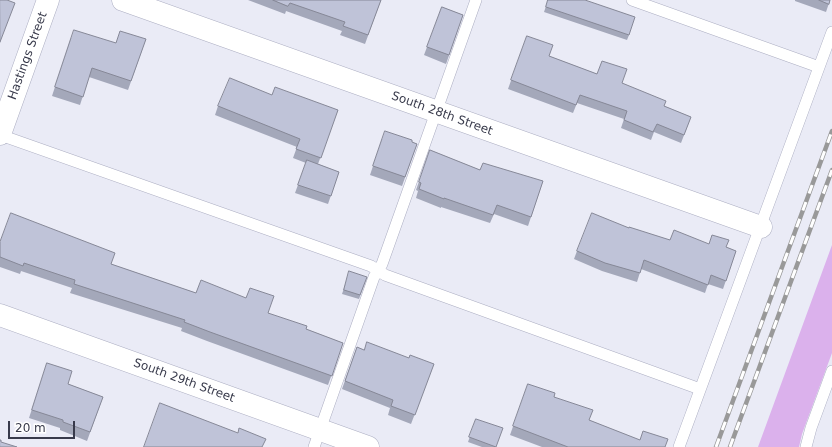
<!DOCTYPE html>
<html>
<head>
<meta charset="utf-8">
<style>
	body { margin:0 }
	#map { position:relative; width:832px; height:447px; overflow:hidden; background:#eaebf6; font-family:"DejaVu Sans",sans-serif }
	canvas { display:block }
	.scale { position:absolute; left:8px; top:421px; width:67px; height:18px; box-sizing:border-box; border:2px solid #383a4b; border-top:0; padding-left:5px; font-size:12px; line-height:14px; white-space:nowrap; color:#383a4b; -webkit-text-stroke:3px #fff; paint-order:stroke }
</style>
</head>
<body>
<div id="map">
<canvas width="832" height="447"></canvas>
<div class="scale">20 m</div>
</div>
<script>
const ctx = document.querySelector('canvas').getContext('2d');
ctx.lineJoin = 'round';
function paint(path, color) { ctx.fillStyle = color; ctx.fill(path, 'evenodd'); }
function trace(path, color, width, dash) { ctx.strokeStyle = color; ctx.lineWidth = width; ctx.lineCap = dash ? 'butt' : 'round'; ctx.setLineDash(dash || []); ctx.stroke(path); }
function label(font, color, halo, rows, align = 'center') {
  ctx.font = font + ' "DejaVu Sans",sans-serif'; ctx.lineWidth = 3.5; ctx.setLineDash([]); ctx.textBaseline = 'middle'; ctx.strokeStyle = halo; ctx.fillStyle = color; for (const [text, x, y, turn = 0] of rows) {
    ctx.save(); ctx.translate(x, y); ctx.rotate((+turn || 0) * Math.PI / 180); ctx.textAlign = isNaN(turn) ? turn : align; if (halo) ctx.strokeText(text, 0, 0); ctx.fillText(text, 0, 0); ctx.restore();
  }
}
paint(new Path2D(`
	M832,245v108l-30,81 -3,13h-41z`), '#dbb1ec');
const lane = new Path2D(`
	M632,0l187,67
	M0,135l371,131 14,9 315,114
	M314,447l60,-170 8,-13 94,-264
	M679,447l153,-415
	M806,447l5,-19 21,-57`);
const street = new Path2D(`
	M123,0l638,227
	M0,134l48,-134
	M0,315l368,132`);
trace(lane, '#acaec2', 12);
trace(street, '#acaec2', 23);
trace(lane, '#fff', 11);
trace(street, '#fff', 22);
const rail = new Path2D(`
	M716,447l116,-316
	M730,447l102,-277`);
trace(rail, '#999', 4.5);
trace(rail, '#fff', 3, [9]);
paint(new Path2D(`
	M248,0h133l-16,44 -25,-9 2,-4 -56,-20 -1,3z
	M548,0l81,35 -2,5 -83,-28z
	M795,0h35l-4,12 -31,-11z
	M442,7l21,8 -17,49 -22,-9z
	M527,36l22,20 48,18 25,9 42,23 27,11 -10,26 -27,-11 -3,8 -30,-12 3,-9 -47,-16 -4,10 -65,-24z
	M71,38l45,5 30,-4 -18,51 -39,-13 -9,28 -28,-9z
	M272,95l66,15 -20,54 21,8 -11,32 -33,-11 11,-30 -13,-5 4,-11 -82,-32 3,-9z
	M382,139l30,3 5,2 -15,42 -32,-11z
	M430,150l50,20 63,11 -15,45 -34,-12 -4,9 -49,-16v1l-25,-10 2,-7 -2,-1z
	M629,228l41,12 39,4 17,3 10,4 -13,38 -15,-5 -3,9 -64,-24 -4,13 -35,-11 -28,-12 3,-8z
	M0,242l111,22 85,29 72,20 38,16 37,14 -15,42 -121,-44 -26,-10 1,-3 -112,-35 2,-5 -51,-17 -1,3 -20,-7z
	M348,276l19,1 -8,22 -17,-5z
	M357,347l7,3 70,14 -23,60 -23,-9 2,-7 -48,-19z
	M47,363l21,21 35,13 -16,44 -27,-11v-2l-31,-10z
	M528,384l26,13 35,23 50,20 26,7h-123l-32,-12z
	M476,419l20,28h-14l-14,-5z`), '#a4a8ba');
const building = new Path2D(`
	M0,0h7l8,3 -15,39z
	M273,0h108l-13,35 -25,-9 2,-4 -55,-19 -2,3z
	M548,0h37l50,17 -6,18 -83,-28z
	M819,0h11l-1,4z
	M442,7l21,8 -14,40 -22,-8z
	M74,30l42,13 4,-12 26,8 -15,42 -39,-13 -9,29 -28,-10z
	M527,36l26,9 -4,11 48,18 5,-13 25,8 -5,14 44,18 -2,5 27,11 -7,18 -27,-11 -4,8 -29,-12 3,-9 -47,-16 -4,10 -65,-25z
	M230,78l42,17 3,-8 63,23 -17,48 -25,-9 4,-10 -82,-33z
	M385,131l27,9v2l5,2 -12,33 -32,-11z
	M430,150l50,20 3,-7 60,18 -12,36 -34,-12 -4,10 -49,-17v1l-25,-10 2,-6 -2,-1z
	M307,160l32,12 -8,24 -33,-11z
	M11,213l104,40 -4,11 85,29 5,-13 45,18 4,-10 24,8 -6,17 39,13 -1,3 37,14 -11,33 -122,-44 -26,-10 1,-2 -111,-36 1,-4 -51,-17 -1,3 -23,-9v-15z
	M592,213l37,15v-1l41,13 4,-10 35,14 3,-9 17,5 -3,7 10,4 -10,30 -15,-6 -3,10 -64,-25 -4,13 -35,-10 -28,-12z
	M349,271l18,6 -7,18 -16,-5z
	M367,342l42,16 1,-3 24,9 -19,51 -24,-9 2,-6 -48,-19 12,-34 7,3z
	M47,363l25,8 -4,13 35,13 -13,35 -27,-10v-2l-31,-10z
	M528,384l27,9 -1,4 39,13 -4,10 51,20 3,-9 25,8 -3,8h-97l-55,-21z
	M160,403l78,30 1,-5 27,11 -4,8h-118z
	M476,419l27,9 -7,19 -27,-10z
	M0,440h1v2l16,5h-17z`);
paint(building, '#bfc3d8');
trace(building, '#868897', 1);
label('12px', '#383a4b', '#fff', [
	["Hastings Street",28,56,-70],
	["South 28th Street",442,114,20],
	["South 29th Street",184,381,20]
]);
</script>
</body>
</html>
